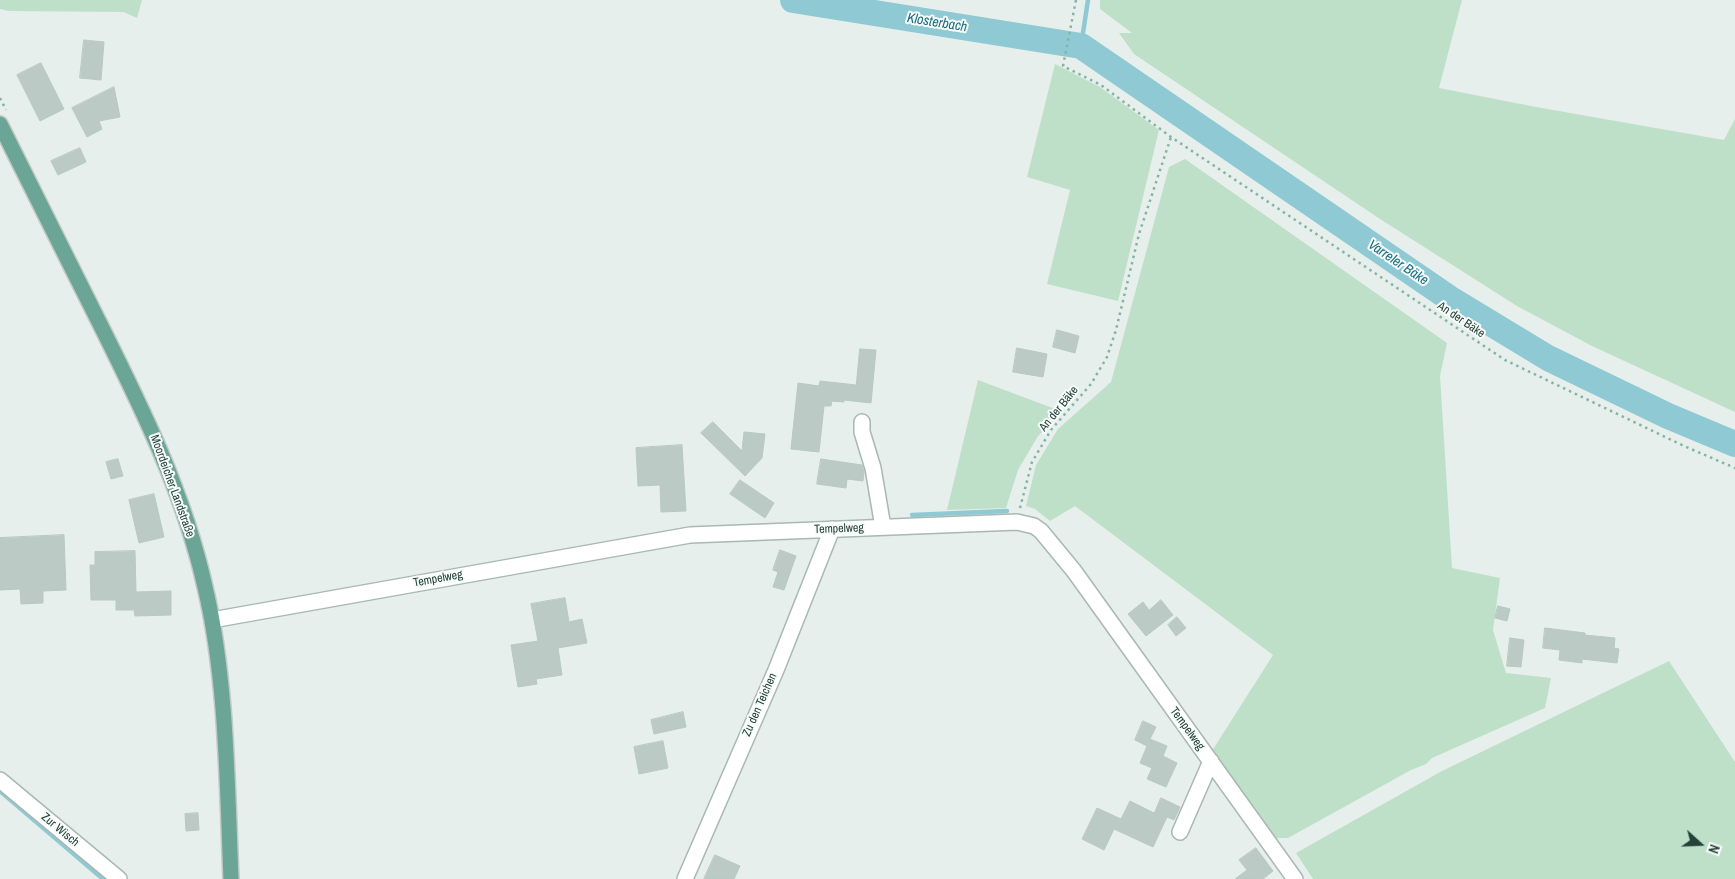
<!DOCTYPE html>
<html>
<head>
<meta charset="utf-8">
<style>
	body { margin:0 }
	#map { position:relative; width:1735px; height:879px; overflow:hidden; background:#e6efeb; font-family:"Archivo Narrow",sans-serif }
	canvas { display:block }
	.north { position:absolute; left:1675px; top:819px; width:50px; height:50px; -webkit-text-stroke:4px #f7fbf9; paint-order:stroke; rotate:110deg; font-size:14px; font-weight:700; line-height:20px; text-align:center; color:#24423a }
	.north::after { content:''; display:block; margin:auto; width:18px; height:22px; background:#24423a; clip-path:polygon(50% 0,100% 100%,50% 72%,0 100%) }
</style>
</head>
<body>
<div id="map">
<canvas width="1735" height="879"></canvas>
<div class="north">N</div>
</div>
<script>
const ctx = document.querySelector('canvas').getContext('2d');
ctx.lineJoin = 'round';
function paint(path, color) { ctx.fillStyle = color; ctx.fill(path, 'evenodd'); }
function trace(path, color, width, dash) { ctx.strokeStyle = color; ctx.lineWidth = width; ctx.lineCap = dash ? 'butt' : 'round'; ctx.setLineDash(dash || []); ctx.stroke(path); }
function label(font, color, halo, rows, align = 'center') {
  ctx.font = font + ' "Archivo Narrow",sans-serif'; ctx.lineWidth = 4; ctx.setLineDash([]); ctx.textBaseline = 'middle'; ctx.strokeStyle = halo; ctx.fillStyle = color; for (const [text, x, y, turn = 0] of rows) {
    ctx.save(); ctx.translate(x, y); ctx.rotate((+turn || 0) * Math.PI / 180); ctx.textAlign = isNaN(turn) ? turn : align; if (halo) ctx.strokeText(text, 0, 0); ctx.fillText(text, 0, 0); ctx.restore();
  }
}
paint(new Path2D(`
	M0,0h142l-5,18 -13,-6 -115,-1 -9,-2z
	M1100,0h362l-23,88 97,19 188,33 11,-21v293l-143,-66 -75,-40 -137,-87 -246,-165 -15,-21h13l-32,-24z
	M1055,64l45,23 59,43 -41,171 -71,-17 23,-94 -43,-13z
	M1185,159l262,184 -7,33 12,192 48,10 -7,52 13,43 45,5 -6,30 -113,50 -6,6 -15,6 -123,68h-16l-62,-84 63,-99 -198,-149 -25,15 -15,-12 -9,-3 10,-41 22,-36 53,-47 58,-215z
	M978,380l85,32 -25,24 -20,34 -12,38 -59,2z
	M1669,661l66,101v117h-422l-17,-26 146,-82z`), '#bfe0c8');
trace(new Path2D(`
	M1081,46l7,-46
	M912,515l95,-4
	M0,791l103,88`), '#8ec9d4', 4.5);
trace(new Path2D(`
	M793,0l288,46 368,252 99,60 120,58 67,28`), '#8ec9d4', 26);
const building = new Path2D(`
	M84,40l20,2 -3,38 -21,-2z
	M41,63l23,46 -24,12 -23,-46z
	M114,87l6,30 -21,4 3,8 -15,8 -15,-29z
	M80,148l6,14 -28,13 -7,-14z
	M1057,330l22,6 -4,17 -22,-6z
	M1017,348l30,6 -4,23 -30,-5z
	M860,349l16,1 -5,53 -27,-3v2l-12,-1 -1,5h-7l-5,46 -28,-3 7,-66 21,3 1,-5 36,4z
	M713,422l29,29 2,-19 21,2 -3,24 -17,18 -44,-43z
	M682,445l4,66 -25,1 -1,-27 -22,1 -2,-38z
	M118,459l5,17 -12,3 -5,-17z
	M821,459l41,6 2,7 -1,9 -16,-2 -1,9 -29,-4z
	M740,480l34,23 -9,15 -35,-24z
	M154,494l10,43 -25,6 -10,-43z
	M64,535l2,55 -23,1v12l-22,1 -1,-15 -20,1v-52z
	M780,550l16,6 -12,34 -11,-3 5,-15 -5,-2z
	M135,551l1,41 35,-1v24l-36,1 -1,-6h-18v-10h-25l-1,-35h5v-13z
	M565,598l4,24 13,-3 5,24 -29,5 4,27 -26,4 1,5 -19,3 -7,-42 27,-4 -7,-37z
	M1161,600l12,15 -27,21 -18,-22 15,-12 6,8z
	M1498,606l12,3 -3,12 -12,-3z
	M1177,617l9,11 -10,8 -8,-11z
	M1545,628l40,5v2l30,3 -1,10 5,1 -2,14 -35,-4v4l-23,-3 1,-10 -17,-2z
	M1510,638l14,2 -3,27 -14,-1z
	M683,712l3,15 -32,7 -3,-14z
	M1143,721l13,6 -6,12 17,7 -4,10 14,7 -11,24 -19,-8 5,-11 -12,-5 7,-17 -12,-6z
	M663,741l5,27 -29,6 -5,-27z
	M1161,798l19,9 -6,13 -7,-3 -14,30 -39,-18 -10,21 -22,-11 15,-31 24,11 9,-18 24,12z
	M198,813l1,17 -13,1 -1,-17z
	M1256,848l17,23 -10,8h-28l12,-9 -8,-10z
	M715,855l25,11 -6,13h-30z`);
paint(building, '#bbcac4');
trace(building, '#b8c9c2', 1);
const minor = new Path2D(`
	M862,422v10l11,36 10,59
	M212,620l478,-85 327,-13 17,4 7,5 33,40 221,308
	M0,780l119,99
	M1180,832l31,-71
	M685,879l91,-209 56,-141`);
const major = new Path2D(`
	M0,124c33,67 66,132 99,198 43,86 85,171 106,265 22,92 22,197 26,292`);
trace(minor, '#a8b8b2', 18);
trace(major, '#c2cac8', 18);
trace(new Path2D(`
	M1076,0l-13,66 38,19 70,52 334,223 179,86 51,22
	M0,98l6,12
	M1020,508l12,-46 19,-32 40,-46 16,-27 9,-27 23,-96 32,-97`), '#86b3a5', 2.5, [2.5, 4]);
trace(minor, '#fff', 15);
trace(major, '#6aa596', 15);
label('12px', '#24423a', '#f7fbf9', [
	["An der Bäke",1461,320,34],
	["An der Bäke",1059,409,-51],
	["Moordeicher Landstraße",172,486,70],
	["Tempelweg",839,529,-2],
	["Tempelweg",438,579,-10],
	["Zu den Teichen",760,705,-66],
	["Tempelweg",1187,729,54],
	["Zur Wisch",60,830,40]
]);
label('italic 14px', '#1c6f80', '#f7fbf9', [
	["Klosterbach",937,23,9],
	["Varreler Bäke",1398,263,34]
]);
</script>
</body>
</html>
